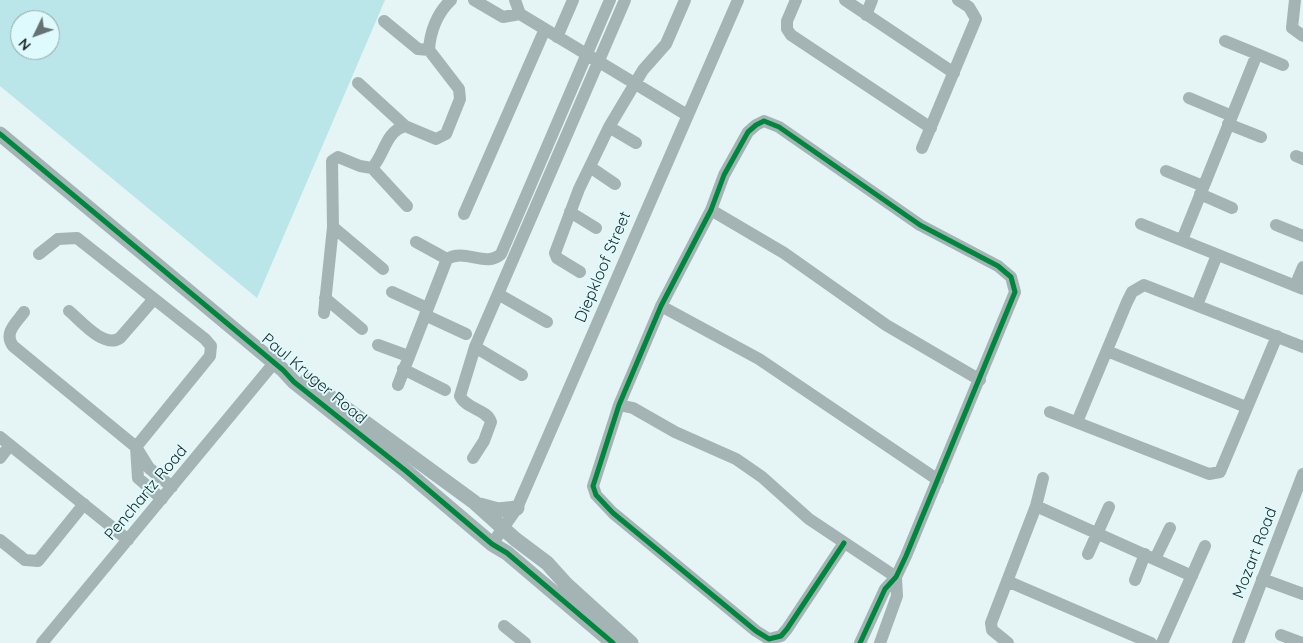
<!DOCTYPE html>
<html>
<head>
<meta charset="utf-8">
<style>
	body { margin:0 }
	#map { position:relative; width:1303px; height:643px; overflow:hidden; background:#e5f4f5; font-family:Quicksand,sans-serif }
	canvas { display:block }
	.north { position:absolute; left:10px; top:10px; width:50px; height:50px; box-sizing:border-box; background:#defafc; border:1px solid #92a7a8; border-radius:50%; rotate:228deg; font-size:14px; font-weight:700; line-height:20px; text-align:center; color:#202b2b }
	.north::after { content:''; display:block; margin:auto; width:18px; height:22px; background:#657172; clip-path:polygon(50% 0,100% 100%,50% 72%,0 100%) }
</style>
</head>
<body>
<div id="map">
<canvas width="1303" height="643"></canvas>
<div class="north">N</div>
</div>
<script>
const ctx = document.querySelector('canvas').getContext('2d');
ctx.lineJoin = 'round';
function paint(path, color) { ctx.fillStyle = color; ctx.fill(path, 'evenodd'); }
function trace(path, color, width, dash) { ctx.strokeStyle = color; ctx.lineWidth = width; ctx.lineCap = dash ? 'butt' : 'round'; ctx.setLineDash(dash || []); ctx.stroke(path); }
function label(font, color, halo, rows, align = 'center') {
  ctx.font = font + ' Quicksand,sans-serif'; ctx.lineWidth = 4; ctx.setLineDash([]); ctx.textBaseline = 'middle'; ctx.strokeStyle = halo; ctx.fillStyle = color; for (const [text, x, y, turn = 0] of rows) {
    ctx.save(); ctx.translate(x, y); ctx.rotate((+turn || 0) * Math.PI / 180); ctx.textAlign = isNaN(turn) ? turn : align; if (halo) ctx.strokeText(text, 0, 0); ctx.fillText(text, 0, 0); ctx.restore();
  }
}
paint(new Path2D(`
	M0,0h385l-128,298 -257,-212zM20,20h30v30h-30z`), '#bae6e9');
trace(new Path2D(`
	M474,0l29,17 17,-3
	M515,0l5,14 167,101
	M796,0l-9,21v8l4,6 140,93
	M845,0l109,73
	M1295,0l-3,28 11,8
	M866,15l6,-15
	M384,21l34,28 11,1
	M557,37l16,-37
	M1225,41l32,13
	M358,83l47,43
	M1189,98l43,18
	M1228,124l33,13
	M609,127l27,16
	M922,148l54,-129 -7,-12 -11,-7
	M1296,156l7,3
	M590,167l25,17
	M372,168l35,38
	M1166,171l37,15
	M1200,194l32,14
	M711,210l73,43 102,72 94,55
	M570,212l26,16
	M464,214l81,-185
	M1141,224l162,65
	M1276,225l27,11
	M333,227l50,42
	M1182,240l75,-186 26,11
	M416,242l31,17
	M39,254l19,-15 19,-1 128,101 6,7 -1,10 -74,91 2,31 24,21
	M580,272l-23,-14 -2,-5 24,-64 30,-62 34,-57 23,-26 19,-44
	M1295,286l8,-19
	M392,292l35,16
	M498,294l-23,53 47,28
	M325,298l37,31
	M1197,305l20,-50
	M661,306l98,53 179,121
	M69,311c12,10 35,38 51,27l33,-38
	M24,312c-7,10 -21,21 -11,34l123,101 13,21 23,19
	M324,313l9,-86 -1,-66 6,-4 22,9 12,2c13,-14 13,-36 33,-42l31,13 10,-5 14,-35 -1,-10 -30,-39c1,-18 8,-37 22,-50
	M425,315l41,19
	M547,322l-49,-28 127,-294
	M378,345l30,11
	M1107,351l139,56
	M403,369l42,21
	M398,385l49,-126c18,-11 39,9 54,-5l109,-254
	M619,405l14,3 42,24 61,27 26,18 47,42 87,58 1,19 -17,47
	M1050,412l159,62 11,-2 57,-136
	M1077,422l50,-120 5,-10 12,-7 159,62
	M0,437l128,103
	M0,458l10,-13
	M473,458l11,-17 7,-19c-4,-13 -25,-13 -31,-26l15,-49
	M1036,506l156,70
	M0,540l25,20 13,1 46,-57
	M844,543l-57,86 -6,7 -12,3 -13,-8 -143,-118 -17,-18 -3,-9 26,-81 42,-99 50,-96 13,-35 24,-43 8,-7 8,-4 15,6 141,98 78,41 13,11 4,15 -109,264 -10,21 -11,12 -25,54
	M492,544l25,-36 221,-508
	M1088,554l21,-47
	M1155,559l15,-31
	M1262,579l41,15
	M1135,580l10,-26
	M1007,581l144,62
	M504,626l21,17
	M1281,635l21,8
	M42,643l232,-280
	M1008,643l-16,-13 -1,-7 45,-117 7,-28
	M1162,643l43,-97
	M1238,643l65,-169`), '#a4b4b5', 12);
trace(new Path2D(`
	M0,134l283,236 11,12 112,89 86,73 15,9 106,90
	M307,380l167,122 41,37 32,24 19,21 65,59
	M480,505l18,5 19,-2`), '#a4b4b5', 15);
trace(new Path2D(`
	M0,134l283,236 11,12 112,89 86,73 15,9 106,90
	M844,543l-57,86 -6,7 -12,3 -13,-8 -143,-118 -17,-18 -3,-9 26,-81 42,-99 50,-96 13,-35 24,-43 8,-7 8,-4 15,6 141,98 78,41 13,11 4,15 -109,264 -10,21 -11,12 -25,54`), '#00873e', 5);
label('16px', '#202b2b', '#defafc', [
	["Diepkloof Street",603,267,-67],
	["Paul Kruger Road",314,379,40],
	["Penchartz Road",146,493,-50],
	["Mozart Road",1255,553,-69]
]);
</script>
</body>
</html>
